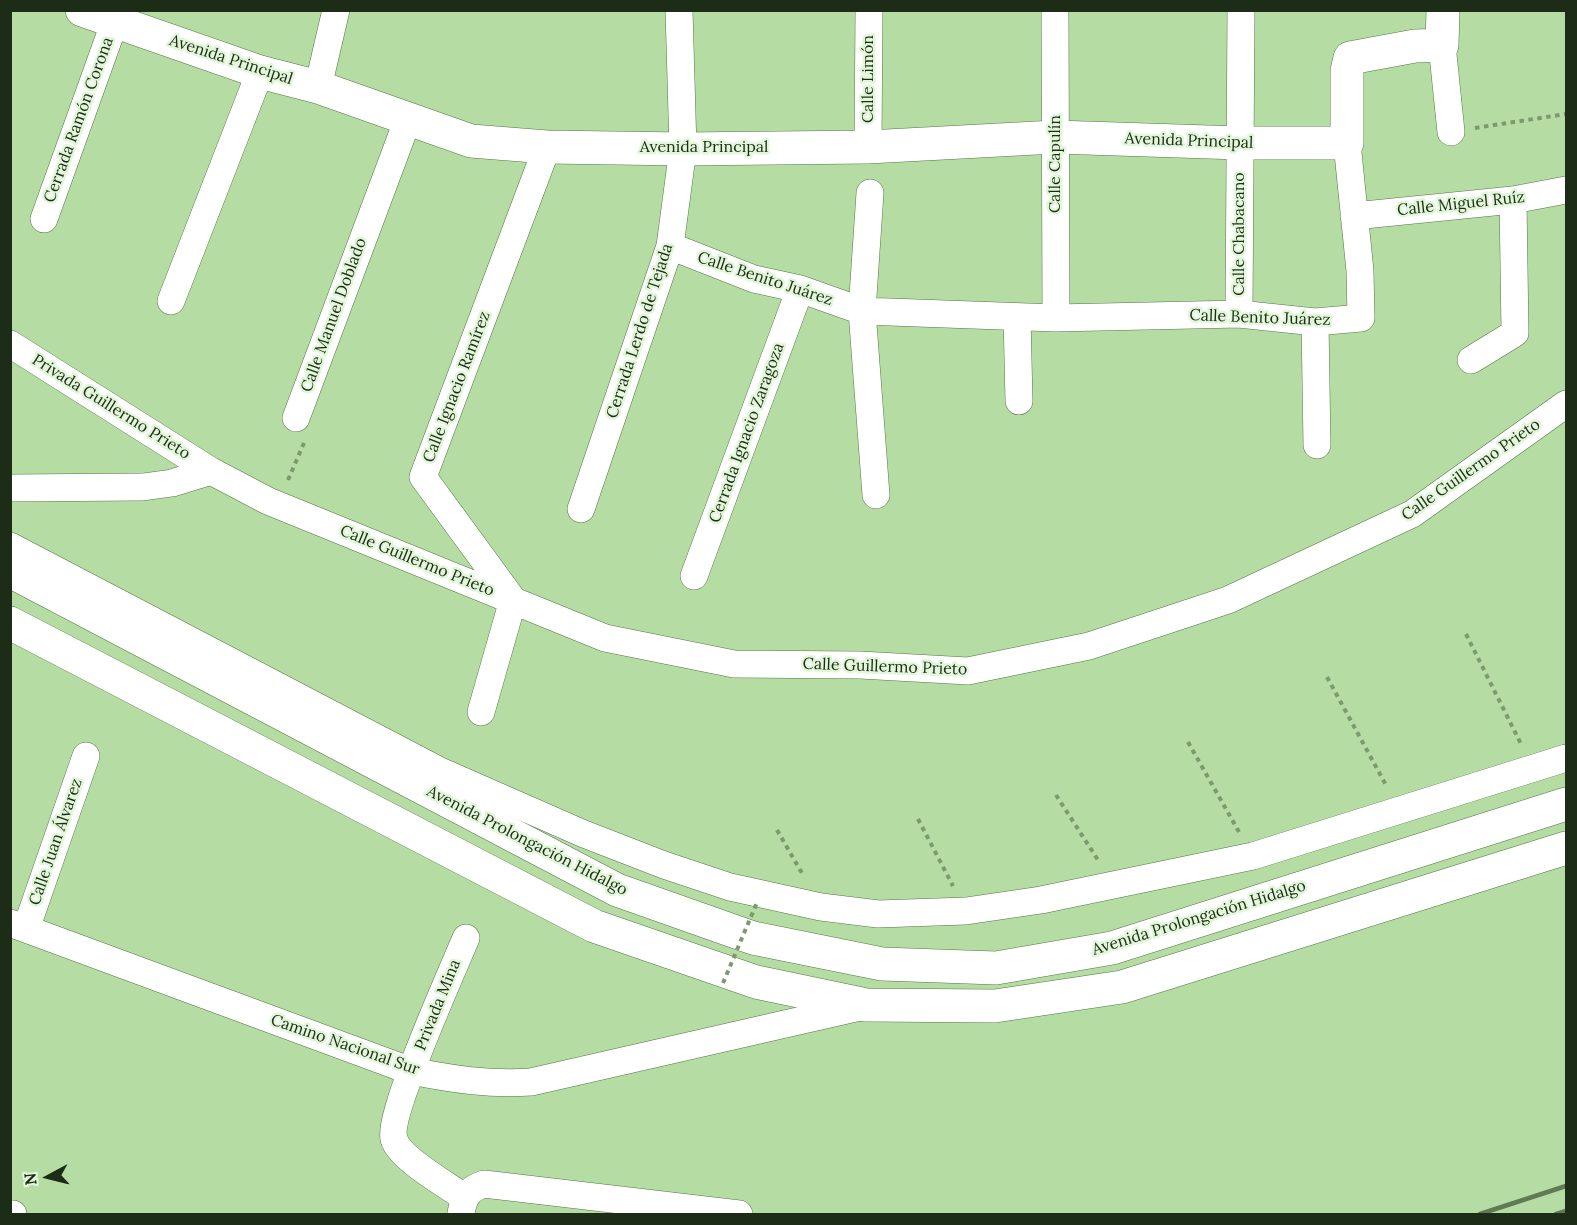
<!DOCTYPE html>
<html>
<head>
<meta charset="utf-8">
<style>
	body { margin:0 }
	#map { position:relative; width:1577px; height:1225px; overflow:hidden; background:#b5dca3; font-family:Lora,serif }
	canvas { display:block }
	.frame { position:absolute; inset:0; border:12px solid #1d2c16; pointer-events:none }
	.north { position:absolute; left:18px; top:1147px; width:60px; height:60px; -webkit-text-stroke:4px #e2f7da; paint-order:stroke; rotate:263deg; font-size:16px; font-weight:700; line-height:24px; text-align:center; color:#1d2c16 }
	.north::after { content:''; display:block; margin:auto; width:21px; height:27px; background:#1d2c16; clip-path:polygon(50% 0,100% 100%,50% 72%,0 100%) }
</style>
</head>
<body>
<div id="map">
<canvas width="1577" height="1225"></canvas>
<div class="frame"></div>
<div class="north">N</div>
</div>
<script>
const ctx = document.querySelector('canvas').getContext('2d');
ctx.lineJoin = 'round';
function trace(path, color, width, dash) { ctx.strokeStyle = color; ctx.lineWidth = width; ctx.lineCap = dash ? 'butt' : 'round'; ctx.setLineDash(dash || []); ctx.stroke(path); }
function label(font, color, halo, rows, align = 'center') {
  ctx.font = font + ' Lora,serif'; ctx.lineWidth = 5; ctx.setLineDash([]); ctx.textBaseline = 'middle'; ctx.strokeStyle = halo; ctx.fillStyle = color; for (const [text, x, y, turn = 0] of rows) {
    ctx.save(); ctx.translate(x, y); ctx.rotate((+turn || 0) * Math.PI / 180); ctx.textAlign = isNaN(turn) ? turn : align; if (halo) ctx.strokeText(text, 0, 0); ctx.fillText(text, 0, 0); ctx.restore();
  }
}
const street = new Path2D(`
	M1055,10l1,308
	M1442,45l9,87
	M318,87l18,-77
	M868,147l1,-137
	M870,193l-8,118 14,184
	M1354,216l159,-16 53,-10
	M44,219l71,-198
	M670,246l84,33 46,10 62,22 194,7 183,-4 76,8 46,-4 -1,-47 -13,-128
	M171,301l89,-229
	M1239,314l2,-304
	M1017,317l2,84
	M1315,322l2,123
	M10,344l201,127 57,30 337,137 129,26 126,1 108,6 121,-25 139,-46 184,-86 154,-110
	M1471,360l44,-27 -2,-133
	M296,418l112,-299
	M10,488l133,-1 29,-4 39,-12
	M581,509l89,-263 13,-97 -4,-139
	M10,546l428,224 146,64 80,31 66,22 91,20 57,7 88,-3 75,-11 212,-44 313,-98
	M694,576l106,-287
	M481,712l32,-112 -90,-123 124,-330
	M10,923l401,148c41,8 78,14 120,11l333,-76
	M26,929l60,-173
	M464,1197c-17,-12 -65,-39 -70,-58 -7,-23 59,-170 72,-201
	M461,1213c3,-16 7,-24 23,-29l255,30
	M10,1214h3`);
const secondary = new Path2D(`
	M82,10l178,62 58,15 153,54 76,6 136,2 185,-2 187,-10 185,6h107v-72l3,-13 65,-12 27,-1 1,-35`);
const highway = new Path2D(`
	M10,571l607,319 136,48 129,26 114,4 116,-20 454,-144
	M10,623l584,303 162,56 110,23 129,1 127,-19 444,-139`);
trace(street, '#537743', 28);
trace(secondary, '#537743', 34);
trace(highway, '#537743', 34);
trace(new Path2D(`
	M1475,128l91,-14
	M288,480l16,-37
	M1466,634l55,110
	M1327,677l60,110
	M1188,742l51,90
	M1056,795l42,65
	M918,819l35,67
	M777,830l26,45`), '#7c9a6e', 4, [4.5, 4.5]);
trace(street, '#fff', 27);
trace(secondary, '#fff', 33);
trace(highway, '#fff', 33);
trace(new Path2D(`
	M1480,1214l86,-28
	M1556,1214l10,-3`), '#607a54', 4.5);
trace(new Path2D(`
	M723,983l35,-83`), '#7c9a6e', 4, [4.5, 4.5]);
label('16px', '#1d2c16', '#e2f7da', [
	["Avenida Principal",231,60,18],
	["Calle Limón",868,79,-90],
	["Cerrada Ramón Corona",79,120,-70],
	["Avenida Principal",1189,141,2],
	["Avenida Principal",704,147],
	["Calle Capulín",1055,164,-90],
	["Calle Miguel Ruíz",1461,204,-6],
	["Calle Chabacano",1239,234,-90],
	["Calle Benito Juárez",765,279,18],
	["Calle Manuel Doblado",334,315,-70],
	["Calle Benito Juárez",1260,318,2],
	["Cerrada Lerdo de Tejada",640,331,-72],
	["Calle Ignacio Ramírez",457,387,-69],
	["Privada Guillermo Prieto",111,407,32],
	["Cerrada Ignacio Zaragoza",747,433,-70],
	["Calle Guillermo Prieto",1471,470,-35],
	["Calle Guillermo Prieto",417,561,22],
	["Calle Guillermo Prieto",885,667,2],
	["Avenida Prolongación Hidalgo",527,841,27],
	["Calle Juan Álvarez",56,842,-71],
	["Avenida Prolongación Hidalgo",1199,918,-17],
	["Privada Mina",438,1005,-68],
	["Camino Nacional Sur",345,1045,19]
]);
</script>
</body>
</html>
